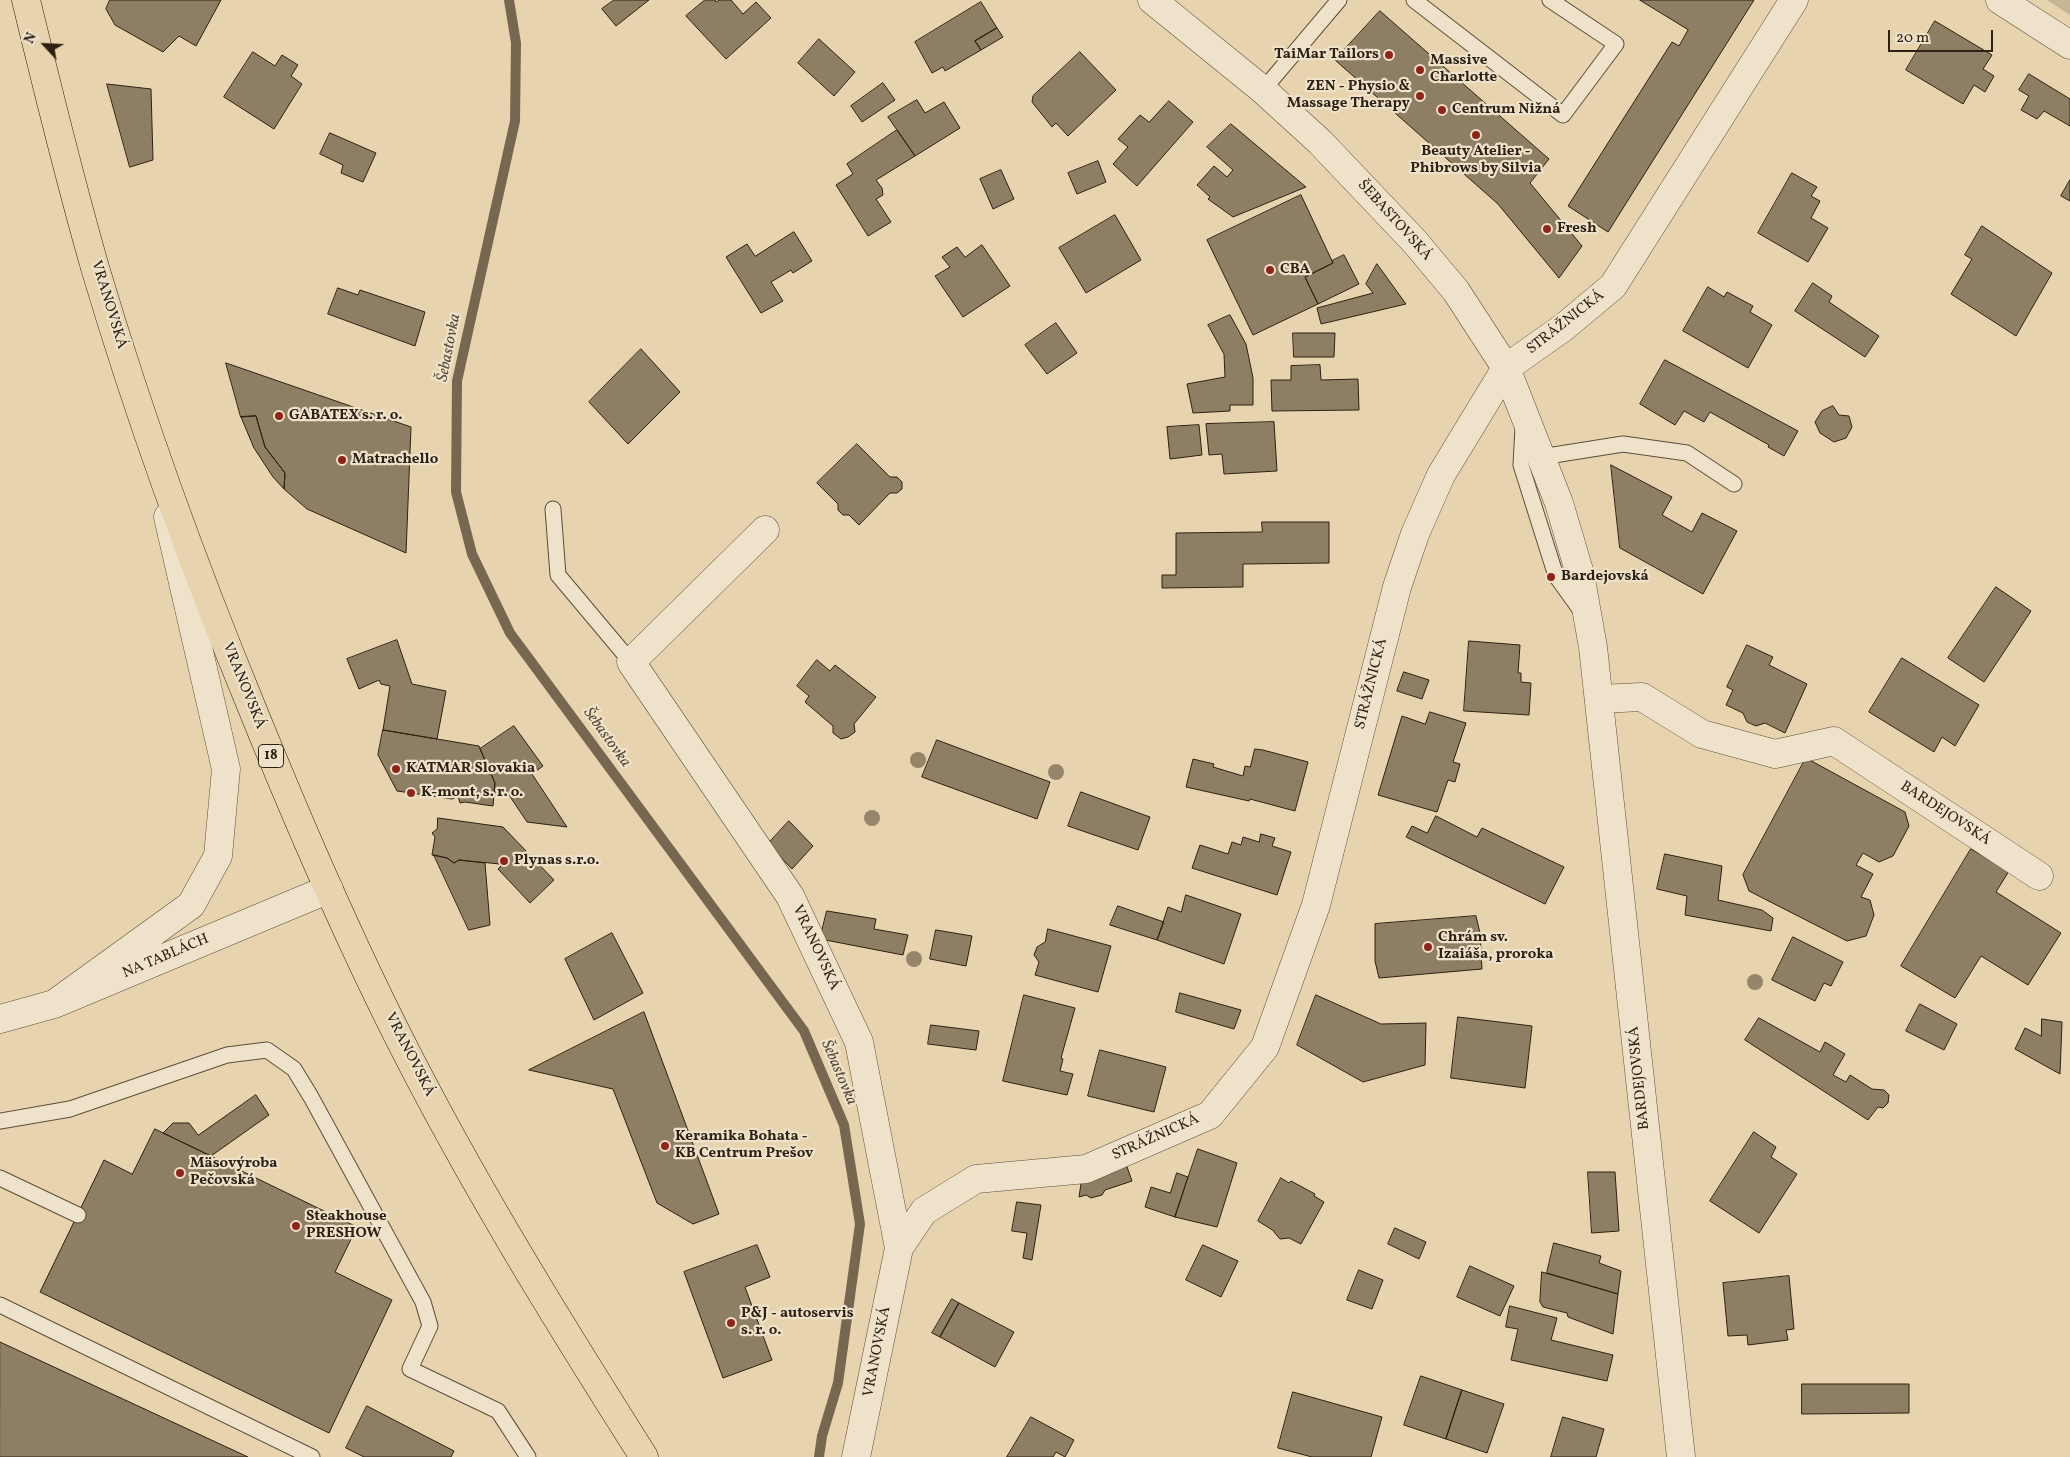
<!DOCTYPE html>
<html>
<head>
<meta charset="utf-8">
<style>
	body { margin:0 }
	#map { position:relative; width:2070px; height:1457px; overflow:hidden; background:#e7d3ad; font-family:Vollkorn,serif }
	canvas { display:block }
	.north { position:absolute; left:20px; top:20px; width:50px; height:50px; -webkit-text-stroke:4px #efe2ca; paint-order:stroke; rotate:295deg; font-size:14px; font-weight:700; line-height:20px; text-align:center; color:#2d2113 }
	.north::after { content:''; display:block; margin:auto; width:18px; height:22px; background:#2d2113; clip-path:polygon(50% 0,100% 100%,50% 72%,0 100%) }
	.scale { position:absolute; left:1888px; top:30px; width:105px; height:22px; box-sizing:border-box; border:2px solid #2d2113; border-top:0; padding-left:6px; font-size:15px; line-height:18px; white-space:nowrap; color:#2d2113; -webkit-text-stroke:4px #efe2ca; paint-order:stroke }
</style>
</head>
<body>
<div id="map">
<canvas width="2070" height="1457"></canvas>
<div class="north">N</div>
<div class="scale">20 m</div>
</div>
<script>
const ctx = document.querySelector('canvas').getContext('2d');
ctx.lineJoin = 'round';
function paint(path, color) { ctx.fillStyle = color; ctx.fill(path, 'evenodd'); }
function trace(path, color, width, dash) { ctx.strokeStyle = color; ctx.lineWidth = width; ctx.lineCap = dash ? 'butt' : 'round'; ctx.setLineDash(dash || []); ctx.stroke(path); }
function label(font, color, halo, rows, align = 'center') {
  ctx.font = font + ' Vollkorn,serif'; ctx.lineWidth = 4.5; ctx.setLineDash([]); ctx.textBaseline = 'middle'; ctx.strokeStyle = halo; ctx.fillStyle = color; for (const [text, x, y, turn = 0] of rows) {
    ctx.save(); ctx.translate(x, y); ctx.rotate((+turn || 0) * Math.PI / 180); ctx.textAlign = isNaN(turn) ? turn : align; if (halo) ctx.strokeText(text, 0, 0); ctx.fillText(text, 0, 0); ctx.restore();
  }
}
paint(new Path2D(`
	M2047,0h23v15z`), '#c7b593');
trace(new Path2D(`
	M509,0l7,43 -1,78 -58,260 -1,111 16,62 38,79 294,398 40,94 16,99 -22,159 -16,53 -3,21`), '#776750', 10);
const building = new Path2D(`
	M110,0h111l-25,46 -17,-10 -16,16 -48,-27 -9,-16z
	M614,0h35l-33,26 -14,-17z
	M705,0h10l1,2 3,-2h12l12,14 13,-12 15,16 -45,41 -40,-43z
	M1640,0h114l-146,232 -40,-26 104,-164 7,4 9,-16z
	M981,2l16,26 -22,13 6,9 -36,21 -2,-4 -11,6 -17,-31z
	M1380,11l169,148 -19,24 52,63 -23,32 -61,-74 -163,-144z
	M1935,21l57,34 -9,14 11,7 -9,16 -11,-7 -11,19 -57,-34z
	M997,28l6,9 -22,13 -6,-9z
	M819,39l36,33 -21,24 -36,-33z
	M253,52l22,14 7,-11 16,10 -7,11 11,8 -28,45 -50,-32z
	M1080,52l36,38 -48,46 -12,-13 -4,4 -20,-25 1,-6z
	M2029,74l41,25v27l-26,-15 -7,8 -16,-9 8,-14 -10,-6z
	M883,83l12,17 -33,22 -11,-16z
	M107,84l44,5 2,71 -23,7z
	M917,100l8,13 19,-11 16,26 -45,28 -27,-39z
	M1169,101l24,21 -56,64 -24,-22 15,-17 -10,-8 22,-24 9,7z
	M1231,124l75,63 -73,30 -25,-18 2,-2 -13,-12 17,-19 13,11 6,-7 -26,-23z
	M897,130l18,26 -39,24 6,8 1,7 -7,4 15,23 -23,14 -32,-51 17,-11 -6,-10z
	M330,133l46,20 -13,29 -22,-9 2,-8 -23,-11z
	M1098,161l8,21 -29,12 -9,-21z
	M1001,170l13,29 -21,10 -13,-30z
	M1792,173l25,14 -6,9 9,5 -9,17 17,10 -20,34 -50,-29z
	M2070,180v21l-9,-5z
	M1301,195l32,68 -28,14 13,27 -65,31 -46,-95z
	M1115,215l26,45 -55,33 -27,-45z
	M1982,226l70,47 -36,63 -65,-42 21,-35 -7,-4z
	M794,232l18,29 -19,12 -2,-3 -20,12 12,19 -22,12 -35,-56 21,-13 8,12z
	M982,245l28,41 -47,31 -28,-41 15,-9 -8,-10 15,-10 8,10z
	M1344,255l15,29 -41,20 -13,-27 28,-14 -1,-2z
	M1377,264l29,40 -85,20 -4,-16 56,-15 -7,-9z
	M1813,283l19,13 -3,6 50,34 -14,21 -70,-46z
	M1708,287l16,10 3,-5 26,14 -3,6 22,13 -24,43 -65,-37z
	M338,288l20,7 2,-5 65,22 -10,34 -87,-32z
	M1230,315l16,29 7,34v27h-23v6l-37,2 -6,-29 38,-7 -1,-23 -16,-29z
	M1056,323l21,30 -30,21 -22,-29z
	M1293,333h42l-1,24h-40z
	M641,349l39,43 -52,52 -39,-42z
	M1665,360l133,71 -14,25 -16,-9 1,-2 -59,-33 -6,10 -20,-11 -9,14 -35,-21z
	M226,363l185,64 -5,126 -99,-44 -23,-20 1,-16 -20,-26 -9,-31 -15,1z
	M1320,365l1,15 37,-1 1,31 -87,1 -1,-31h20v-14z
	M1833,406l6,9 10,1 3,11 -6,11 -12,4 -14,-9 -5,-11 7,-11z
	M256,416l9,31 20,26 -1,16 -11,-12 -19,-29 -13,-31z
	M1274,422l3,49 -53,3 -2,-20 -13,1 -3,-31z
	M1199,425l3,30 -32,4 -3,-32z
	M857,444l33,33h7l5,5v7l-5,4h-7l-31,32 -10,-10h-6l-5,-5v-6l-21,-21z
	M1611,465l61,32 -10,18 30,17 10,-19 35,18 -34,63 -83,-46z
	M1262,522h67v41l-86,1v23l-81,1v-13h14v-42l86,-1z
	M1996,587l35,24 -47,71 -36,-24z
	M397,640l15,44 34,7 -9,48 -54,-9 7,-44 -9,-2 -2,-4 -20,9 -12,-30z
	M1469,641l51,4 -2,28h3v9l10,1 -2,32 -65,-4z
	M1747,645l26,12 -4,8 38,19 -22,49 -20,-10 -9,3 -9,-4 -4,-9 -17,-8 7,-15 -6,-3z
	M1902,658l77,47 -24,41 -13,-9 -8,15 -65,-40z
	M817,660l13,11 5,-6 41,32 -22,27 1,8 -7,5 -7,2 -8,-6v-7l-28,-24 4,-6 -12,-10z
	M1404,672l25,8 -7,19 -25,-8z
	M1430,712l36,11 -13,39 7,2 -5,18 -7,-2 -11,32 -59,-17 24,-79 23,8z
	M514,726l29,40 -11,8 35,53 -40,-5 -22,-33 -12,8 2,-14 -15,-34z
	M383,730l96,16 16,37 -2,23 -28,-4 -5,1 -2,-7 -6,3 -55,-8 -19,-36z
	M937,740l113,42 -13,37 -115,-42z
	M1255,749l8,1 45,12 -13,49 -45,-12 -1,2 -63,-14 7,-28 21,5 -1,3 30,9 2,-10 5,1z
	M1806,758l99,54 4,14 -16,30 -14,6 -16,-9 -7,12 17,9 -12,23 9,3 4,15 -8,21 -19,5 -98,-50 -6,-16z
	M1081,792l69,25 -12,33 -70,-24z
	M1436,816l41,21 5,-9 82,39 -19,37 -139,-67 6,-11 15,7z
	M438,818l65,9 51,53 -24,23 -32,-34 3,-3 -1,-2 -41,-4 -5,3 -7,-5 -15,-3 3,-18 -3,-4 5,-4z
	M789,821l24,25 -21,23 -24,-25z
	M1261,834l14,4 -3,8 19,6 -14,43 -85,-27 8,-23 28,9 4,-12 9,3 2,-8 16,5z
	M1971,849l38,22 -13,21 65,41 -33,52 -47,-29 -26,42 -54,-32z
	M1665,854l57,12 -4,34 44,10 11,8 -2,13 -86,-16 2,-19 -30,-7z
	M434,855l13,3 7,5 5,-3 26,3 5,62 -21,5z
	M1186,895l55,19 -17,50 -67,-24 11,-33 13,5z
	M1118,906l46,16 -7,18 -47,-15z
	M827,911l49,8 -2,10 34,6 -5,20 -83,-16z
	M1476,916l4,17 2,36 -103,9 -4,-17v-37z
	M1048,929l63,17 -13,46 -63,-17 4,-13 -5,-7 3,-8 8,-5z
	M936,930l36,6 -6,30 -36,-7z
	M612,933l31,60 -49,27 -29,-61z
	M1793,937l50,25 -12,24 -7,-3 -9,18 -43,-21z
	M1180,993l61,17 -7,19 -58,-17z
	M1024,995l51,13 -14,50 2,1 -3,12 13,3 -6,21 -64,-14z
	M1316,995l65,29 45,-1 -1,42 -62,17 -66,-37z
	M1920,1004l37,20 -13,26 -38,-19z
	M644,1012l75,202 -26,10 -36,-21 -44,-114 -84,-19z
	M1458,1017l74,9 -7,62 -74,-10z
	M1759,1018l61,34 5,-10 20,12 -12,21 13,7 4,-7 22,14 12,1 5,5 -1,8 -5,5 -5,-1 -10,13 -123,-80z
	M2042,1019l20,3 -2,52 -45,-25 10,-21 16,8z
	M931,1025l48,6 -3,19 -48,-6z
	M1100,1050l66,17 -12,45 -66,-16z
	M256,1095l13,20 -58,41 -48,-23 10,-10h16l9,12z
	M155,1129l202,98 -22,45 57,28 -63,133 -289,-141 64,-132 28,14z
	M1754,1132l22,15 -5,10 26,17 -38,59 -49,-32z
	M1198,1149l39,14 -20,64 -42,-10z
	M1125,1161l7,20 -27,9 -3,5 -11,3 -5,-3 -7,2 3,-20z
	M1588,1172h27l4,59 -27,2z
	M1177,1173l11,4 -13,40 -30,-10 6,-20 19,6z
	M1281,1178l8,5 2,-2 24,13 -1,2 10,6 -23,42 -12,-6 -9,1 -6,-7v-1l-16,-10z
	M1017,1202l24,3 -9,55 -9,-2 4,-25 -15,-2z
	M1395,1228l31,14 -7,17 -31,-15z
	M1554,1243l47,13 -2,7 22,8 -3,23 -71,-21z
	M757,1245l13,32 -25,10 27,73 -49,18 -39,-106z
	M1203,1245l35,16 -17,36 -35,-17z
	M1470,1266l44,20 -14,30 -43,-19z
	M1359,1270l24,10 -11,29 -25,-9z
	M1542,1272l76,22 -5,40 -45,-17 -1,-4 -24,-6 -3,-5z
	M1789,1276l5,53 -8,1 2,10 -40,5 -1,-10 -19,1 -5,-53z
	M952,1299l7,4 -19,34 -8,-4z
	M959,1303l55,29 -19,35 -55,-30z
	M1510,1306l47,12 -6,22 62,15 -6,26 -96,-21 7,-31 -12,-2z
	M0,1342l248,115h-248z
	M1421,1376l41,14 -16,49 -42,-14z
	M1802,1384h107v29l-107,1z
	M1462,1390l42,14 -17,49 -41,-14z
	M1293,1392l89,25 -11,40h-59l-34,-9z
	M367,1406l87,45 -3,6h-87l-18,-9z
	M1031,1417l43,23 -9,17 -9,-5 -3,5h-46z
	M1563,1417l41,12 -8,28h-45z`);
paint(building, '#8e7e63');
trace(building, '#2d2113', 1);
const service = new Path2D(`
	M1414,0l149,115 53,-71 -66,-44
	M1263,90l76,-90
	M1523,427l-2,38 35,111 26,36
	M1541,457l82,-13 64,9 47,31
	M553,509l5,66 73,87
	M0,1121l70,-12 157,-54 40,-5 27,19 17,28 112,205 7,24 -20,43 88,42 30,46
	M0,1178l78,37
	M0,1305l312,152`);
const minor = new Path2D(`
	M1152,0l111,90 57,52 95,100 41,49 50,77 53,135 21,71 13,73 88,810
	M2000,0l70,45
	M765,530l-134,132 159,234 69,146 40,206 -43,209
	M1599,699l43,-2 60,37 73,20 59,-13 205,135
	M54,1004l137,-99 27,-49 8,-87 -58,-252
	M0,1019l54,-15 275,-115
	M899,1248l25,-37 52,-32 110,-10 124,-54 55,-68 51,-142 81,-318 18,-53 26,-59 65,-107 58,-41 49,-41 181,-286`);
const primary = new Path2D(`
	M26,0c22,91 44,181 70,271 44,148 97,294 156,437 45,111 92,221 146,328 73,145 159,284 246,421`);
trace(service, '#5c4e3a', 17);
trace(minor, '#5c4e3a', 29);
trace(primary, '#2d2113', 29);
trace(service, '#efe2ca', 15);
trace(minor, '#efe2ca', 28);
trace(primary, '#e7d3ad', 28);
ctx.fillStyle = '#96856a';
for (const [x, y] of [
	[918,760],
	[1056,772],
	[872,818],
	[914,959],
	[1755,982]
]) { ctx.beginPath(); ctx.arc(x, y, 8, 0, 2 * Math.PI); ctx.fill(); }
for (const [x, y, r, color] of [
	[1389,55,5,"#8f2418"],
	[1420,70,5,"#8f2418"],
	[1420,96,5,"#8f2418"],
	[1442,110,5,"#8f2418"],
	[1476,135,5,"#8f2418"],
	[1547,229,5,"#8f2418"],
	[1270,270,5,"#8f2418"],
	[279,416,5,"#8f2418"],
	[342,460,5,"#8f2418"],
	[1551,577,5,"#8f2418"],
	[396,769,5,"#8f2418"],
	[411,793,5,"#8f2418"],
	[504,861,5,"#8f2418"],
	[1428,947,5,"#8f2418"],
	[665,1146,5,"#8f2418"],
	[180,1173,5,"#8f2418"],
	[296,1226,5,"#8f2418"],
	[731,1323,5,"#8f2418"]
]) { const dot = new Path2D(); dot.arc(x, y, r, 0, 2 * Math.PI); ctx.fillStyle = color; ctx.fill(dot); trace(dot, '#efe2ca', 2); }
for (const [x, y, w] of [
	[271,756,25]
]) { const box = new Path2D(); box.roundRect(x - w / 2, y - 11.5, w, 23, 4); ctx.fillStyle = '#efe2ca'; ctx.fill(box); trace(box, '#2d2113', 1); }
label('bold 14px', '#2d2113', null, [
	["18",271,756]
]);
label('bold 15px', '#2d2113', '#efe2ca', [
	["TaiMar Tailors",1379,55,"right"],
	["Massive",1430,61],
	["Charlotte",1430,78],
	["ZEN - Physio &",1410,87,"right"],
	["Massage Therapy",1410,104,"right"],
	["Centrum Nižná",1452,110],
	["Beauty Atelier -",1476,152,"center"],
	["Phibrows by Silvia",1476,169,"center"],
	["Fresh",1557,229],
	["CBA",1280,270],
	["GABATEX s. r. o.",289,416],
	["Matrachello",352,460],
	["Bardejovská",1561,577],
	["KATMAR Slovakia",406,769],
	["K-mont, s. r. o.",421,793],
	["Plynas s.r.o.",514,861],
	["Chrám sv.",1438,938],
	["Izaiáša, proroka",1438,955],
	["Keramika Bohata -",675,1137],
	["KB Centrum Prešov",675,1154],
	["Mäsovýroba",190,1164],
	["Pečovská",190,1181],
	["Steakhouse",306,1217],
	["PRESHOW",306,1234],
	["P&J - autoservis",741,1314],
	["s. r. o.",741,1331]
], 'left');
label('15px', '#2d2113', '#efe2ca', [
	["ŠEBASTOVSKÁ",1394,221,48],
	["VRANOVSKÁ",108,305,73],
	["STRÁŽNICKÁ",1566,323,-38],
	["STRÁŽNICKÁ",1372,684,-76],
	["VRANOVSKÁ",243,686,68],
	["BARDEJOVSKÁ",1945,814,33],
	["VRANOVSKÁ",815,948,65],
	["NA TABLÁCH",166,957,-23],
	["VRANOVSKÁ",409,1055,63],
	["BARDEJOVSKÁ",1640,1078,-96],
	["STRÁŽNICKÁ",1156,1138,-24],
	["VRANOVSKÁ",878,1352,-79]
]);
label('italic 16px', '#584a37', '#efe2ca', [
	["Šebastovka",450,348,-79],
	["Šebastovka",606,738,54],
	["Šebastovka",838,1073,67]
]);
</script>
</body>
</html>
